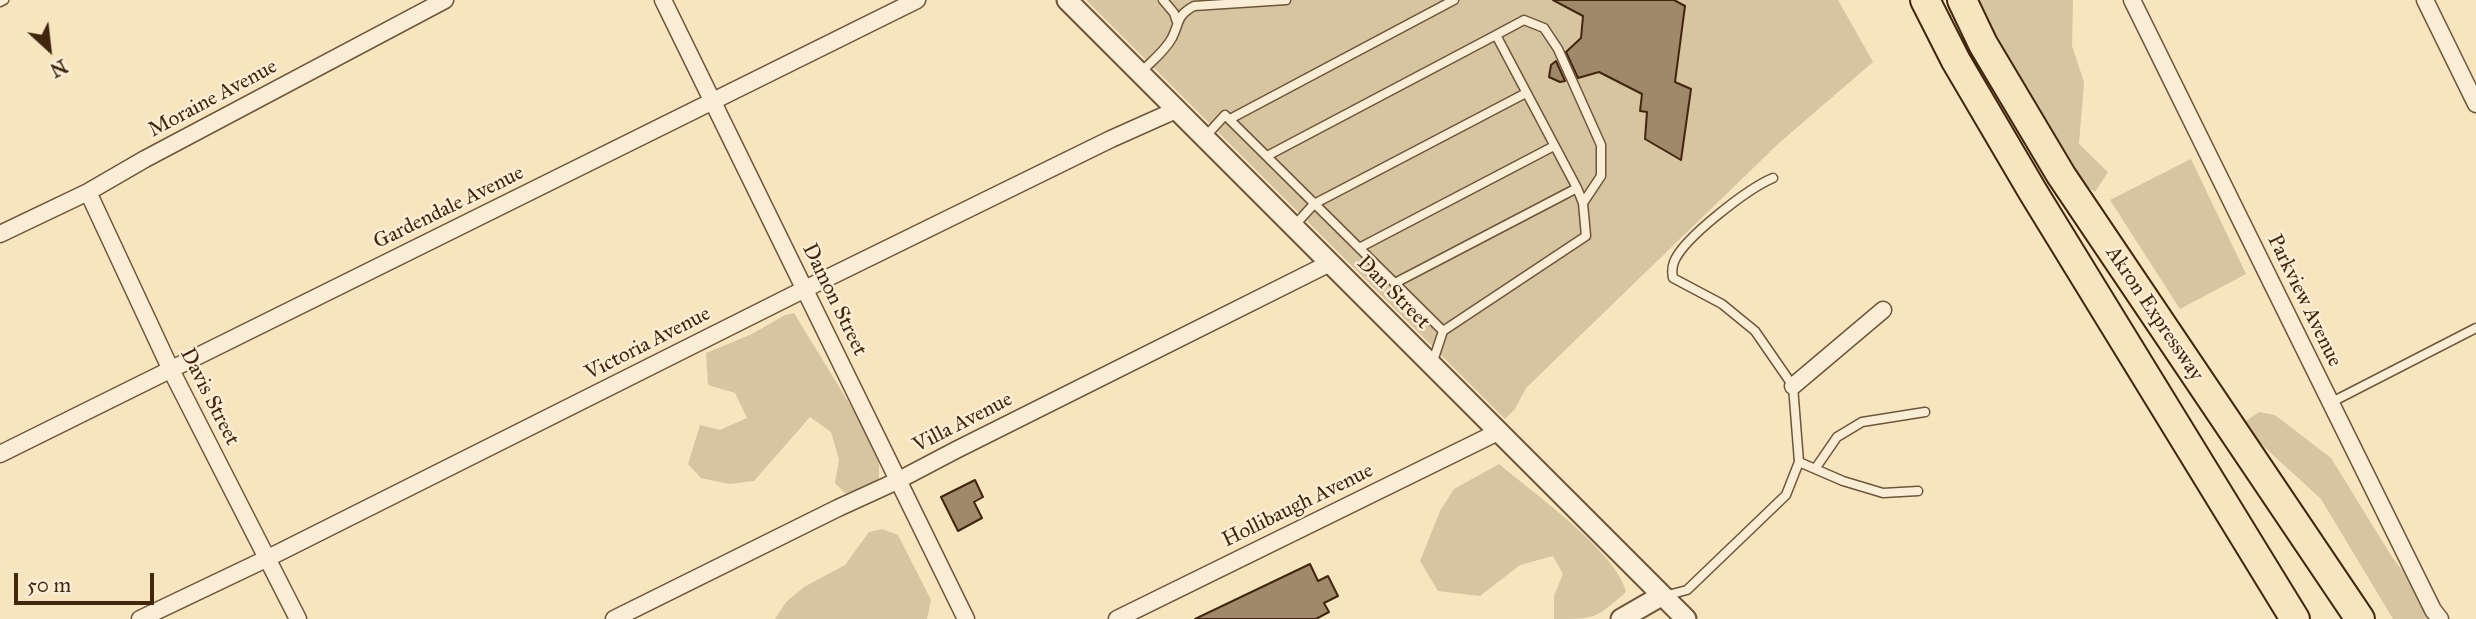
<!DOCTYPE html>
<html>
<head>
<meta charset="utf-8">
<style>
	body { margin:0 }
	#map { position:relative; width:2476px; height:619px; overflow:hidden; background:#f6e5bf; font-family:"IM FELL Great Primer",serif }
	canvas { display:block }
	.north { position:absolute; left:14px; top:14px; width:70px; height:70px; -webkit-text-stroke:5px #f9eed5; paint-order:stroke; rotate:153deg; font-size:19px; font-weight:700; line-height:28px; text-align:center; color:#41260d }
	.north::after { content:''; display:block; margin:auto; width:24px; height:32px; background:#41260d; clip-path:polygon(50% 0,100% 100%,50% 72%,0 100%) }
	.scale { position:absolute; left:14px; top:573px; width:140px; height:32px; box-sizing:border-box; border:4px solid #41260d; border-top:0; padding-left:9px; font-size:21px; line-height:24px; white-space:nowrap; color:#41260d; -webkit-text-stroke:5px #f9eed5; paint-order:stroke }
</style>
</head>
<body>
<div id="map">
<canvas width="2476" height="619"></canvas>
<div class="north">N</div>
<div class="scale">50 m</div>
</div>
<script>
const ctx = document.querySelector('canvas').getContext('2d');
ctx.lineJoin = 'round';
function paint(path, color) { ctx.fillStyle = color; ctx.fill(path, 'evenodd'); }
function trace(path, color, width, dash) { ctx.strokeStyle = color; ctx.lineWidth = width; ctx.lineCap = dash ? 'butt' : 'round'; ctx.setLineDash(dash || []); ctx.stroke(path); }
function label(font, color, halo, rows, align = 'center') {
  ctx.font = font + ' "IM FELL Great Primer",serif'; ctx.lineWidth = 5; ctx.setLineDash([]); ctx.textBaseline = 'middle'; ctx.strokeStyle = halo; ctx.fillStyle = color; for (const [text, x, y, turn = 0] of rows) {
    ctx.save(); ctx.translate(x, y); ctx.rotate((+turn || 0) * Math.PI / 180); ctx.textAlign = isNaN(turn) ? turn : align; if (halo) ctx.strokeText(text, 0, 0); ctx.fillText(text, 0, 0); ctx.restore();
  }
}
paint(new Path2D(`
	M1086,0h752l35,62 -95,82 -252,244 -11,21 -10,10z
	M1954,0h119l-1,46 12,36 -5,62 29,28 -13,20 -24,-16z
	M2191,159l55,115 -66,35 -70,-109z
	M794,313l77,126 8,25v16l-18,11 -16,2 -10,-10 4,-24 -8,-27 -21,-15 -56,64 -25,3 -28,-6 -13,-14 12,-39 20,5 27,-12 -12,-25 -27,-8 -2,-32 46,-19 33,-19z
	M2259,412l16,3 56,43 61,99 48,62h-47l-72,-120 -72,-66 -3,-12z
	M1499,464c32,27 119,89 127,128 -31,27 -30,27 -72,27v-23l9,-22 -10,-18 -33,9 -40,31 -42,-5 -18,-30 20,-50 14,-22z
	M882,529l16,6 33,65 -4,19h-152l11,-17 18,-15 41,-22 24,-33z`), '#d7c5a1');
const building = new Path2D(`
	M1553,0h121l11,6 -10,76 16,7 -10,71 -36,-21 2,-27 -7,-1 2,-17 -43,-22 -21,6 -12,-26 15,-14 2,-22z
	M1556,61l9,20 -5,1 -11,-5 2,-12z
	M975,480l8,17 -9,5 8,16 -24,13 -17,-34z
	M1310,564l8,17 10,-5 10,20 -14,7 5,9 -13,7h-121z`);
paint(building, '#9f896a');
trace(building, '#41260d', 2);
const service = new Path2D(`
	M1163,0l11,13 3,9
	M0,2l4,-2
	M1496,35l28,-15 20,8 14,21 43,96v31l-18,27
	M1141,72c11,-11 24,-21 31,-34 8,-16 4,-22 22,-32l92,-6
	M1230,119l224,-119
	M1205,137l20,-22 218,216 -11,33
	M1267,156l229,-121 81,153 6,15 3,33 -143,95
	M1294,226l20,-22 212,-111
	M1359,248l195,-102
	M1395,283l182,-95
	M2330,403l146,-75
	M1799,462l44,19 40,12 35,-2
	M1815,469l22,-32 25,-15 63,-10
	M1664,596l23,-6 99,-95 13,-33 -6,-76 -38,-55 -33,-27 -49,-26c-1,-5 -1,-11 1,-16 9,-24 75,-74 99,-84`);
const minor = new Path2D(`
	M663,0l303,619
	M2132,0l301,610 7,9
	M2425,0l51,104
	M88,192l83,178 127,249
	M0,234l88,-42 57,-33 300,-159
	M1793,386l90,-76
	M0,454l917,-454
	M140,619l128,-61 537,-269 306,-150 65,-29
	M614,619l224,-111 59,-27 59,-31 374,-187
	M1117,619l383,-188`);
const tertiary = new Path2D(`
	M1067,0l619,619
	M1621,619l40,-23`);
const motorway = new Path2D(`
	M1925,0l31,61 77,131 262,427
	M1962,0l21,44 78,131 299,444`);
trace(service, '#6e563a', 11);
trace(minor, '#6e563a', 19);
trace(tertiary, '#6e563a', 23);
trace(motorway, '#41260d', 32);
trace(service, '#f9eed5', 8);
trace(minor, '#f9eed5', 16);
trace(tertiary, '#f9eed5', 19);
trace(motorway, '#f6e5bf', 28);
label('21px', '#41260d', '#f9eed5', [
	["Moraine Avenue",213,99,-28],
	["Gardendale Avenue",449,208,-26],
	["Dan Street",1393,293,45],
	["Damon Street",834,300,64],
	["Parkview Avenue",2304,301,64],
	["Akron Expressway",2154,314,56],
	["Victoria Avenue",648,344,-27],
	["Davis Street",209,397,63],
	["Villa Avenue",963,423,-27],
	["Hollibaugh Avenue",1298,506,-26]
]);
</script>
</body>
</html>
